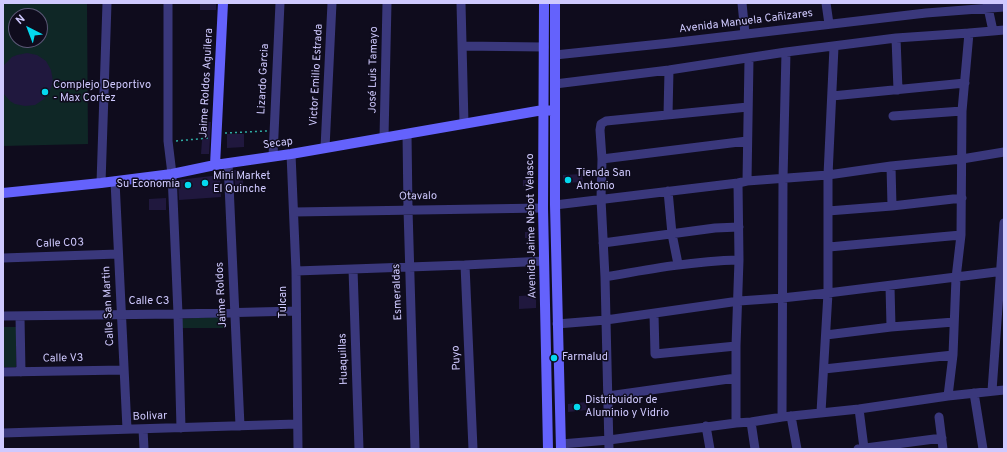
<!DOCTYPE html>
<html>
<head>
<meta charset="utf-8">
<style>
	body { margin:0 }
	#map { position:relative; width:1007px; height:452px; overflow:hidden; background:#0f0c1d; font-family:Overpass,sans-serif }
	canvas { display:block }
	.frame { position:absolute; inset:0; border:4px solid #cfc9fe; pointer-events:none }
	.north { position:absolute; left:8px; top:8px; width:40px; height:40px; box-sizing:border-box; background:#0f0c1d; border:1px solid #5c5877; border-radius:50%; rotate:318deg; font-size:11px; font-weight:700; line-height:16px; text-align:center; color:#cfc9fe }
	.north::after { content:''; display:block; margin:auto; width:14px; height:18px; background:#04d9ef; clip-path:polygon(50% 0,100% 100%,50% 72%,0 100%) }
</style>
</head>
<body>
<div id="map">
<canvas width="1007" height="452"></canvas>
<div class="frame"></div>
<div class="north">N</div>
</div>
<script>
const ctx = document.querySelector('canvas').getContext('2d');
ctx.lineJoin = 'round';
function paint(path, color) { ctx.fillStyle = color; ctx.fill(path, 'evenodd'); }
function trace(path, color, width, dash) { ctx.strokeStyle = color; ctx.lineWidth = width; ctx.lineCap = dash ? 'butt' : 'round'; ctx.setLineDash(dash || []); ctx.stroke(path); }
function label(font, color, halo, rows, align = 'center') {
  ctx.font = font + ' Overpass,sans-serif'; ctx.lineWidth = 3; ctx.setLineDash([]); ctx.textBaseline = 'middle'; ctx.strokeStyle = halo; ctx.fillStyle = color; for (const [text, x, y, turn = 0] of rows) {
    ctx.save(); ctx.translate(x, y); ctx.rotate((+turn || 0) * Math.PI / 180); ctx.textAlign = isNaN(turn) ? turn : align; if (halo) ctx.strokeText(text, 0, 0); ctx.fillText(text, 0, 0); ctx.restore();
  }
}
paint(new Path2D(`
	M3,3h84l1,141 -85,2zM16,16h24v24h-24z
	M226,316v12h-46v-9z
	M3,327h13v40h-13z`), '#0f2726');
paint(new Path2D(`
	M200,3h16v7h-16z
	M27,53l10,2 9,6 5,9 2,11 -3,10 -6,8 -9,6 -10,1 -10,-2 -5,-3 -7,-8v-27l9,-9 5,-2z
	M203,122h8l-2,32h-8l1,-14h1z
	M227,134h17v13l-17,1z
	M234,170h9v15h-8z
	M582,174l1,8 -20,1v-8z
	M220,175l1,22 -42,3 -1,-20z
	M523,180h10v6h-10z
	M166,198v12h-17v-11z
	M525,232h9v6h-9z
	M536,295v13l-17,1v-13z
	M586,402l1,8 -19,2v-8z`), '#20183e');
trace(new Path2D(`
	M225,133l42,-2
	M176,141l32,-3`), '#2faca4', 1.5, [2, 3]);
trace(new Path2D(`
	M168,3v138l4,33 6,140 3,114
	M461,3l3,121
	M742,3l3,31
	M826,3l3,21
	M987,3l6,28 11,-1
	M896,38l2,52
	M462,46l82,1
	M555,55l115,-12 256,-30 78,-6
	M555,84l114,-14 117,-18 110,-14 73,-5
	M832,96l133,-13
	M668,115l1,-45
	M893,116l69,-5
	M407,134l1,75 7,240
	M384,137l3,-134
	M325,148l7,-145
	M291,154l5,117 2,178
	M273,156l7,-153
	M602,159l145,-18
	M228,163l12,263
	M891,166l1,40
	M115,181l12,248
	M747,181l2,-122
	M101,183l6,-180
	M668,191l4,43 6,30
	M555,205l183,-22 9,-2 81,-6 63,-9 71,-7 42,-7
	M828,211l64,-5 70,-8
	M294,212l249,-4
	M603,243l112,-15 24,-1
	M829,247l132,-12
	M3,258l115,-4
	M465,265l8,184
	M353,269l6,180
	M296,271l169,-6 79,-4
	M605,277c45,-8 89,-16 134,-17
	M890,286l1,41
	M654,314l1,40 81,-8
	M3,316l175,-2 118,-3
	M20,316l1,56
	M557,324l49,-4 133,-19 43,-3 46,-5 176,-22
	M826,335l65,-8 63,-5
	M824,369l129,-14
	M3,372l121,-2
	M992,391l12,-168
	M974,393l9,56
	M608,396l128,-18
	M948,396l5,-41 3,-77 5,-43 1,-124 7,-78 24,-2
	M859,409l5,39
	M821,412l7,-119v-118l6,-128
	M791,416l6,33
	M782,417l1,-238 3,-127
	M939,417l4,32
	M751,422l4,27
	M736,423v-77l3,-86 -1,-77
	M706,426l4,23
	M143,429l1,20
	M3,433l294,-9
	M561,444l48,-4 127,-17 15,-1 31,-5 77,-8 89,-13 56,-6
	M609,449l-4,-172 -4,-78 1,-40 -2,-29 1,-6 5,-3 142,-14
	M858,449l84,-11`), '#3a387c', 9);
trace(new Path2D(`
	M544,3l-1,205 5,241
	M555,3v202l6,244
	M215,165l8,-162
	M3,193l98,-10 71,-9 43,-9 76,-11 252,-44 12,1`), '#6462fc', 10);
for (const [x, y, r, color] of [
	[45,92,4,"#04d9ef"],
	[568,180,4,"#04d9ef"],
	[205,183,4,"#04d9ef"],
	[188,185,4,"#04d9ef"],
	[554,358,4,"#04d9ef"],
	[577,407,4,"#04d9ef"]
]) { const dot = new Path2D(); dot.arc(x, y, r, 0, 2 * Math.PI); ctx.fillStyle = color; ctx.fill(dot); trace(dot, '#0f0c1d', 1.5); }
label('11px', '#cfc9fe', '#0f0c1d', [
	["Avenida Manuela Cañizares",746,22,-7],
	["José Luis Tamayo",374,70,-89],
	["Victor Emilio Estrada",317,75,-87],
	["Lizardo Garcia",264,79,-87],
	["Jaime Roldos Aguilera",207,83,-87],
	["Secap",278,144,-8],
	["Otavalo",418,197,-1],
	["Avenida Jaime Nebot Velasco",532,226,-91],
	["Calle C03",60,244,-2],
	["Esmeraldas",398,292,-92],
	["Jaime Roldos",222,295,-93],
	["Calle C3",149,302],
	["Tulcan",284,302,-90],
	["Calle San Martin",109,306,-93],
	["Puyo",457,358,-93],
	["Calle V3",63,359,-1],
	["Huaquillas",344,359,-92],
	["Bolivar",150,417,-2]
]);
label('11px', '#cfc9fe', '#0f0c1d', [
	["Complejo Deportivo",53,86],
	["- Max Cortez",53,99],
	["Tienda San",576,174],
	["Antonio",576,187],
	["Mini Market",213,177],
	["El Quinche",213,190],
	["Su Economia",180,185,"right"],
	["Farmalud",562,358],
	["Distribuidor de",585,401],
	["Aluminio y Vidrio",585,414]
], 'left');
</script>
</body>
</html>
